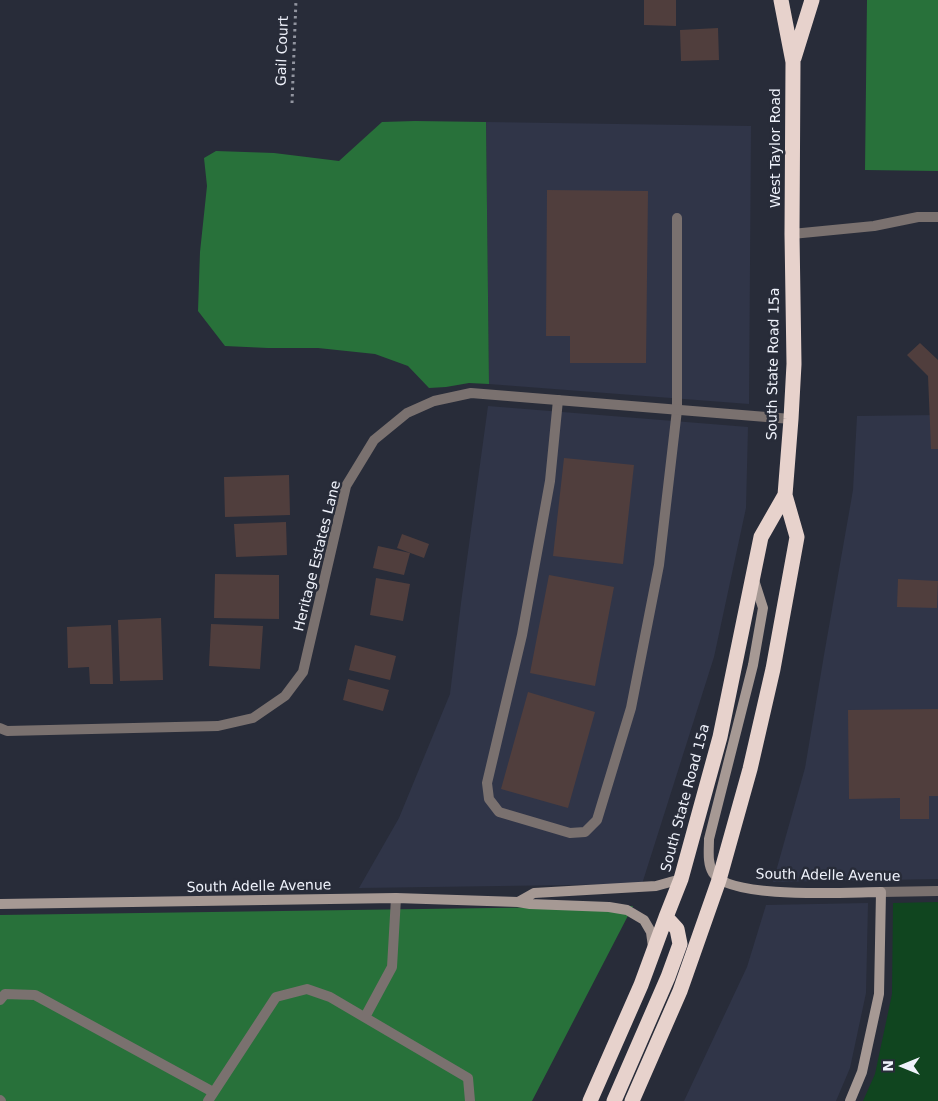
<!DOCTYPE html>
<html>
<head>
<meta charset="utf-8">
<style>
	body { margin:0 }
	#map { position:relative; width:938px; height:1101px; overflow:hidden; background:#282c39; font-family:"DejaVu Sans",sans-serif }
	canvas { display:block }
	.north { position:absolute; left:878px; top:1041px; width:50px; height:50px; -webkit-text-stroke:4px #282c39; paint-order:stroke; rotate:270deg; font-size:14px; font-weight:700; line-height:20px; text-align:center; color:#eff2fb }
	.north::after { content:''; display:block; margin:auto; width:18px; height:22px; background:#eff2fb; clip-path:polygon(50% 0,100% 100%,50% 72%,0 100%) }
</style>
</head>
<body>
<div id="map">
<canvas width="938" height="1101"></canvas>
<div class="north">N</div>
</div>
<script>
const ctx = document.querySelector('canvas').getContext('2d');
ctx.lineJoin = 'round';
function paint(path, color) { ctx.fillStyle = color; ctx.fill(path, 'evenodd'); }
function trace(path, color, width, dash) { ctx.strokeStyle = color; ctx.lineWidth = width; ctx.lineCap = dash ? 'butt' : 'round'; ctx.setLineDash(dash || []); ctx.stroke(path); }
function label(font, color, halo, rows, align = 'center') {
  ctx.font = font + ' "DejaVu Sans",sans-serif'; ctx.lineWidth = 5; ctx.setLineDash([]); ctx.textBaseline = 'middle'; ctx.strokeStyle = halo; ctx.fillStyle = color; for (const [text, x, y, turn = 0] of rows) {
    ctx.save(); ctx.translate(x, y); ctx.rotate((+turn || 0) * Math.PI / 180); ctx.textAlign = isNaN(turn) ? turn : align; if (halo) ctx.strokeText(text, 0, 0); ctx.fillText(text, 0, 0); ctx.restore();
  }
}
paint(new Path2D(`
	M486,122l265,4 -2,278 -260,-20z
	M488,406l260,21 -2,81 -32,149 -72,227 -283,4 40,-70 51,-124 11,-91z
	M938,415v464l-165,3 32,-114 19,-113 29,-165 4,-74z
	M868,903l-2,90 -16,75 -14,33h-152l63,-134 19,-62z`), '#303548');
paint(new Path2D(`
	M938,902v199h-75l12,-27 17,-80 1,-91z`), '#10451f');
paint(new Path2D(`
	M867,0h71v171l-73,-1z
	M415,121l71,1 3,262 -20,-1 -23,4 -17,1 -21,-22 -33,-12 -57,-6h-50l-43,-2 -27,-35 2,-59 7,-66 -3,-28 12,-7 58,2 65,8 43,-39z
	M633,906l-101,195h-532v-186z`), '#28713a');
paint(new Path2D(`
	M644,0h32v26l-32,-1z
	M718,28l1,32 -38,1 -1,-31z
	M547,190l101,1 -2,172h-76v-27h-24z
	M920,343l18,17v89h-7l-3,-73 -21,-21z
	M564,458l70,7 -11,99 -70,-8z
	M289,475l1,40 -65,2 -1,-40z
	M286,522l1,33 -51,2 -2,-33z
	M402,534l27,10 -5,14 -27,-10z
	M378,546l32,7 -6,22 -31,-7z
	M215,574l64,1v44l-65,-1z
	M549,575l65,12 -19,99 -65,-13z
	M376,578l34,6 -7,37 -33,-6z
	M898,579l40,2 -1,27 -40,-1z
	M161,618l2,62 -43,1 -2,-61z
	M211,624l52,2 -3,43 -51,-3z
	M111,625l2,59h-23l-1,-17 -21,1 -1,-41z
	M355,645l41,11 -6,24 -41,-10z
	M348,679l41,11 -6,21 -40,-11z
	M528,692l67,20 -27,96 -67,-19z
	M938,709v87h-9v23h-29v-21l-51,1 -1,-89z`), '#503e3d');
trace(new Path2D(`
	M292,103l4,-103`), '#9295a0', 3, [2.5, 4]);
trace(new Path2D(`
	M792,234l82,-8 44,-9h20
	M558,400l-8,81 -28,154 -35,148 2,16 10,13 71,21 15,-1 12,-12 34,-112 28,-143 18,-155v-192
	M0,1000l5,-6 30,1 178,97
	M365,1017l27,-50 4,-69
	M0,1100l1,1
	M208,1101l68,-104 31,-8 23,8 138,81 2,23`), '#7a716f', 10);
trace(new Path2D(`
	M0,728l7,3 211,-5 35,-8 32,-22 18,-24 43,-186 28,-46 33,-27 27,-12 37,-8 320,26
	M881,892l57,-1`), '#7a716f', 10);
trace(new Path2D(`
	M754,580l9,28 -10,57 -44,174c0,11 -2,24 4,34 17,27 136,19 168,19l-2,102 -17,78 -12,29
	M518,902l16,-9 122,-7 25,-7
	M0,904l396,-6 122,4 12,2 79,3 18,3 17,10 7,12 2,15`), '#a69994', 10);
trace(new Path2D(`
	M794,58l18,-58
	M590,1101l51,-116 25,-68 15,-38 39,-142 41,-200 24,-42
	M614,1101l54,-124 12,-33 -3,-15 -11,-12
	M632,1101l48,-110 39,-111 31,-111 23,-100 24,-132 -12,-42 6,-76 3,-55 -2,-130 1,-172 -12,-62`), '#e7d2cc', 15);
label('14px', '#eff2fb', '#282c39', [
	["Gail Court",283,51,-88],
	["West Taylor Road",776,148,-90],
	["South State Road 15a",774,364,-89],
	["Heritage Estates Lane",318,556,-76],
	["South State Road 15a",686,798,-75],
	["South Adelle Avenue",828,876,1],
	["South Adelle Avenue",259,887,-1]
]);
</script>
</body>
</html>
